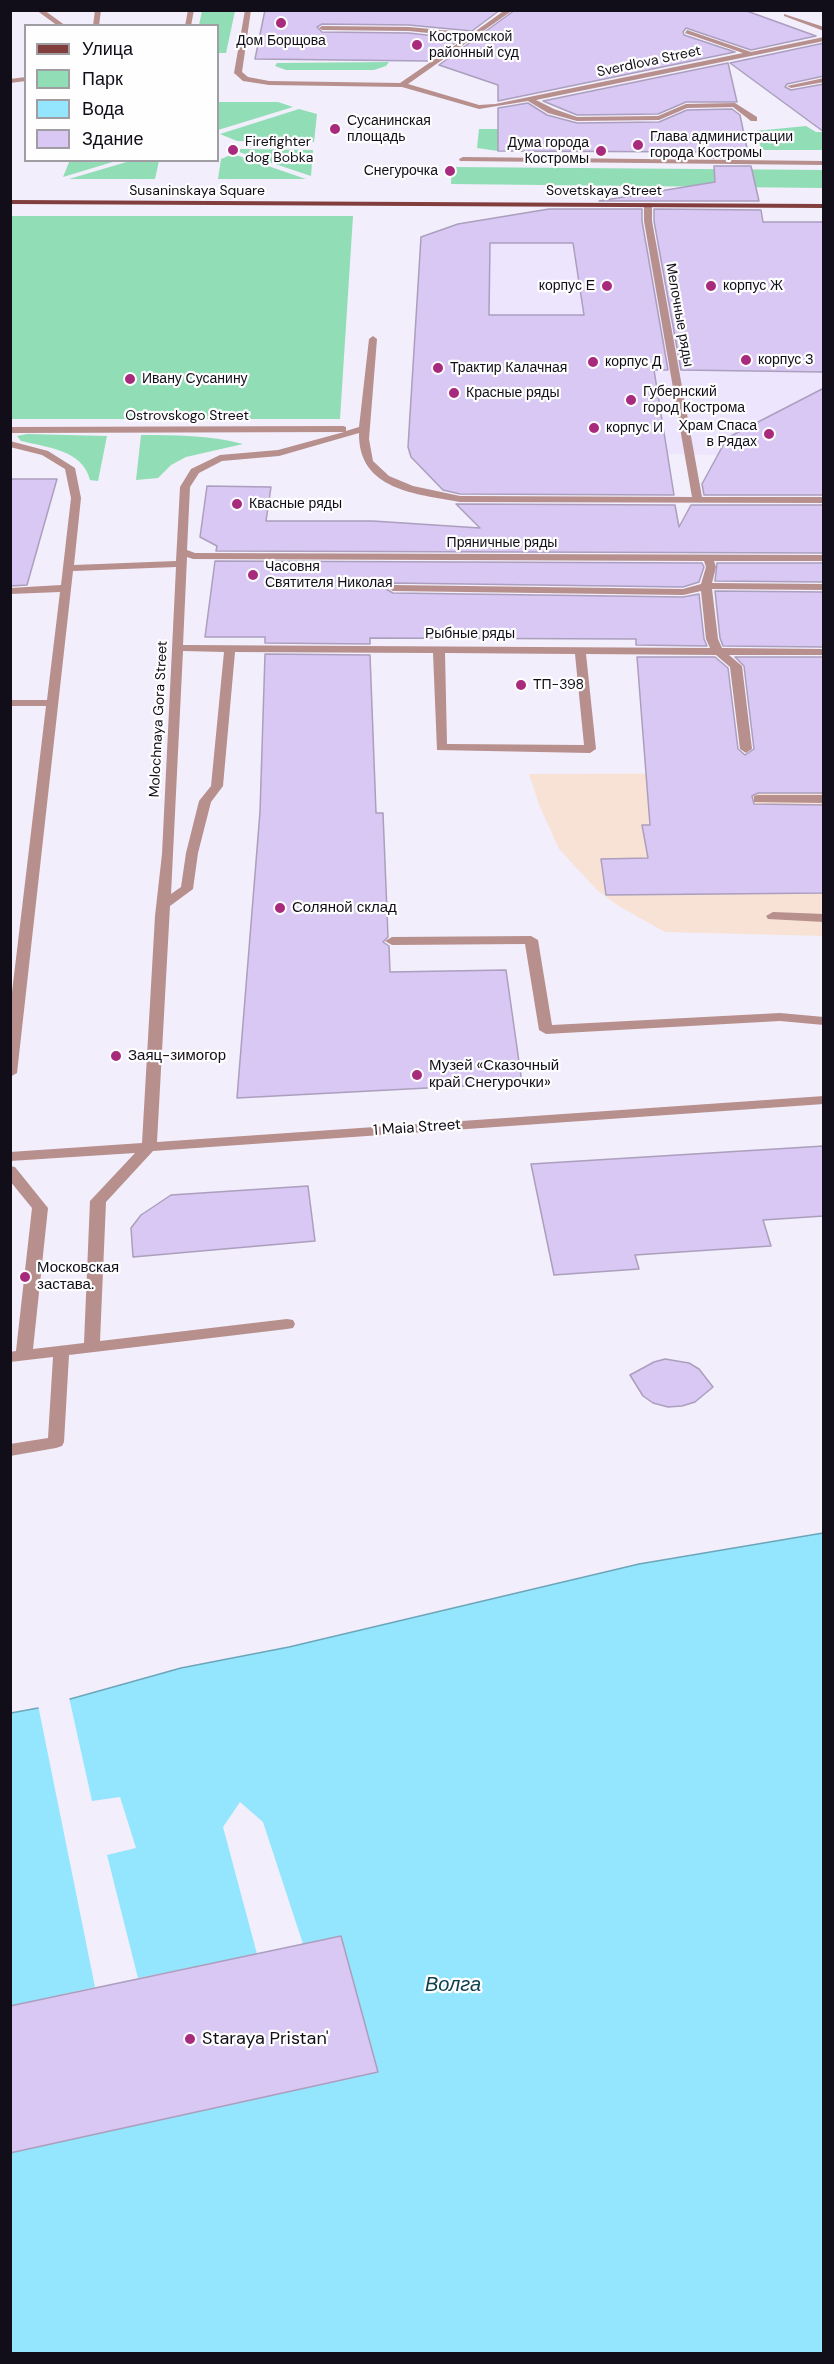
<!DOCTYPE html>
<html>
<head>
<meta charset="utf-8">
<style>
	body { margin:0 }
	#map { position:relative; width:834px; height:2364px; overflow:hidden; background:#f2eefc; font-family:"DM Sans",sans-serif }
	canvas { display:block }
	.frame { position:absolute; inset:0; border:12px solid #120e19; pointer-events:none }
	.legend { position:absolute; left:24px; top:24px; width:195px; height:138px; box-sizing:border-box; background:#fefefe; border:2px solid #a09ea2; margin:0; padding:8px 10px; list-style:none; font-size:18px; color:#120e19 }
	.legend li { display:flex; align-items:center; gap:12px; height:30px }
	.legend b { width:30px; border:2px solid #a09ea2 }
</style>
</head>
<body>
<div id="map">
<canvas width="834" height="2364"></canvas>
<div class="frame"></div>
<ul class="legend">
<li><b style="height:8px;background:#813e3d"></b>Улица</li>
<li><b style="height:16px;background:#91ddb5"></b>Парк</li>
<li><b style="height:16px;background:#94e6fe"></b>Вода</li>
<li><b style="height:16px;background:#d9c7f4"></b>Здание</li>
</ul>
</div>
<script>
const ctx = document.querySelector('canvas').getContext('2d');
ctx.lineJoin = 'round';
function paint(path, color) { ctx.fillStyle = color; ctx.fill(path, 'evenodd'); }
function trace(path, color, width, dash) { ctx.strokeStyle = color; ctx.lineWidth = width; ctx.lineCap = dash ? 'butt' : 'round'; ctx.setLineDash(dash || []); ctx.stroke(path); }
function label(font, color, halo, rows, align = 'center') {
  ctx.font = font + ' "DM Sans",sans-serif'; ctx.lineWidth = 4.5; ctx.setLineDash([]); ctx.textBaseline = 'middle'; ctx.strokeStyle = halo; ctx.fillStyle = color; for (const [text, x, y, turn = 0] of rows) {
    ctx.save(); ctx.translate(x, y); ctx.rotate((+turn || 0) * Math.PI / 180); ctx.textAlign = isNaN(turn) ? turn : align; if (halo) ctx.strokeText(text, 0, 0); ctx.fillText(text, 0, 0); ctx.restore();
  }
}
paint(new Path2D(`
	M782,242l42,108 -1,103 -105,2 -214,-5 -15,-110 1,-97z`), '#ece5fd');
paint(new Path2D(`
	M823,773v163l-158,-4 -48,-27 -20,-15 -38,-41 -19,-42 -11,-33z`), '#f8e2d5');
paint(new Path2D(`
	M202,11h33l-9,42h-8v-27l-19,-1z
	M389,62l-3,4 -12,4h-88l-11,-4 2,-3z
	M218,102h60l15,5 -75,23z
	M299,109l18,5 -3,28 -77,-1 -17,-7z
	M806,126l10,6h7v18h-61l-7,-19z
	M479,129h19v22l-21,-3z
	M239,149l74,1 -2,26 -75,-25z
	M233,154l73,25h-88l3,-20z
	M70,160h46v1l-53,16z
	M130,161h29l-4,18h-86z
	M452,167l372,3 -1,18 -372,-4z
	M11,216h342l-13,203h-329z
	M27,434l80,2 -9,45 -8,-1c-7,-30 -44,-33 -69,-39l-4,-5z
	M141,435c35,0 68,0 102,9l-57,13 -15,8 -13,13 -22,2z`), '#91ddb5');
const water = new Path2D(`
	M823,1533v820l-812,1v-641l27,-5 143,-40 108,-21 350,-83z`);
paint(water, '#94e6fe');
trace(water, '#6da5b9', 1.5);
paint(new Path2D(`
	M69,1697l23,104 28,-4 16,51 -29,7 31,123 119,-24 -34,-127 17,-25 23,20 40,122 38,-8 37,136 -368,81 1,-147 84,-19 -57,-282z`), '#f2eefc');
const building = new Path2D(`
	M265,10h235l-28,21 -63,-6 -87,-1 -5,3 5,5 87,1 52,6 -33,22 -173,-2z
	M515,10h229l72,26 -65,14 -65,-22 -3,4 1,3 51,17 -237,49v-16l-59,-20z
	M824,43v33l-37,8 -2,3 6,3 33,-6v48l-94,-69z
	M728,63l9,39h-51l-28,12 -81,1 -34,-14z
	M528,103l19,12 30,8 82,-1 28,-12 45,-1 8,6 9,43h-36v-6l-215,-1v-43z
	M714,166h37l8,35h-160l116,-19z
	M549,209h93v12l26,149h-14l20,125 -214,-1 -17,-4 -32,-33 -3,-10 13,-210 37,-13zM490,243h83l11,72h-95z
	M654,209l107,1 2,12h61v150l-143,-2 -27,-149z
	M824,388v107h-120l-2,-11 25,-46z
	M10,479h47l-30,106 -17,1z
	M207,486l64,1 -5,34h107l107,7 -24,-24 219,1 4,22 12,-22h133v48l-608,-2 1,-5 -17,-9z
	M215,561l487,2 2,4 -5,15 -16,5 -290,-4 -7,6 7,4 290,4 16,-3 5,45 3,7 -71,-1v-6l-266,-1v6l-105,-1v-6h-60z
	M717,563h107v19l-109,-1z
	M715,591l109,1v55l-101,-1 -3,-8z
	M265,654l105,1 6,158h7l5,124 -5,5 6,4 1,26 116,-2 16,113 -285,15 23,-286z
	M637,657h78l13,11 10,81 7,6 9,-6 -10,-83 -9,-9h89v136h-66l-6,3 2,8 70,1v88l-218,2 -5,-36 47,-1 -6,-33h8z
	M824,1146v70l-61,4 8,26 -136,9 4,14 -85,6 -23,-111z
	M308,1186l7,55 -182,16 -2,-29 10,-13 30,-20z
	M665,1359l24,4 10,6 14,18 -18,15 -13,4 -14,1 -15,-4 -10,-7 -13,-21 24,-13z
	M341,1936l37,136 -368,81v-147z`);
paint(building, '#d9c7f4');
trace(building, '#ab9fbd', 1.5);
paint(new Path2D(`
	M36,10h8l22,16h-8z
	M95,10h6l-2,16h-6z
	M188,10h6l-3,16h-6z
	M245,10h6l-9,62 6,5 21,4 131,2 67,-46 -58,-6 -87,-1 -3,-2 3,-2 87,1 64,6 32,-23h8l-105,74 71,21 16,-1 248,-51 -58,-20 2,-3 64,22 73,-15v4l-288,59 18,9 23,8 81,-1 28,-12 49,-1 22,14v4h-6l-18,-14 -46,1 -28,12 -82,1 -29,-8 -20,-12 -49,8 -77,-22 -133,-2 -26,-4 -9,-8z
	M784,14l40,13v4l-40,-15z
	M26,77v4l-16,2v-4z
	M824,78v4l-33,6 -4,-2z
	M463,157l361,4v4l-364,-4 -1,-2z
	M648,203l4,2v16l50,276h122v6l-364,-1c-44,-8 -102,-12 -101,-69l-80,23 -57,5 -23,12 -9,14 -3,63 8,3 629,2v6h-110l2,6 -4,16 112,1v6l-112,-1 6,50 4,9 102,1v6h-95l13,11 10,83 -6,4 -6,-4 -10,-82 -14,-12 -130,-1 10,95 -6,4 -153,-3 -4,-97 -198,-1 -12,134 -12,16 -13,51 -5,36 -23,17 -13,236 667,-46v8l-671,47 -47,51 -6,139 187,-22 6,1 2,4 -2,4 -6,1 -218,26 -5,87 -2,4 -6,2 -46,8v-12l38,-6 5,-81 -43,5v-10l6,-1 16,-143 -22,-27v-15l5,1 33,41 -15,141 51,-6 6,-142 45,-48 -125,8v-9l132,-9 13,-227 7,-62 14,-287 -103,4 -56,502 -7,4v-68l36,-303h-36v-6h37l13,-108 -50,2v-6l51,-3 10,-87 -6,-29 -23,-14 -32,-8v-6l38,10 27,17 6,30 -7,67 102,-4 4,-74 11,-18 29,-14 58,-5 66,-18 -334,1v-6l333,-1 3,1v4l13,-4 10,-88 4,-3 4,3 -8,100 4,22 16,15 24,10 47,10 232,1 -48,-276v-16zM187,557l6,2 511,2 2,6 -5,17 -18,5 -290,-4 -5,3 5,3 290,4 18,-4 5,48 4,9 -527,-3zM183,651l41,1 -13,134 -12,15 -13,52 -5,34 -10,7zM445,653l130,1 9,91 -137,-1z
	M758,795h66v8l-70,-1v-6z
	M773,912l51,2v8l-56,-3 -2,-3z
	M531,936l7,4 14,85 228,-12 44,4v8l-44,-4 -234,13 -7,-4 -14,-86 -133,1 -7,-4 7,-4z`), '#b78f8d');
paint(new Path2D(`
	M10,200l814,4v4l-814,-4z`), '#813e3d');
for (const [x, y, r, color] of [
	[281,23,6,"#a82a7c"],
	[417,45,6,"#a82a7c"],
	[335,129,6,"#a82a7c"],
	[638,145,6,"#a82a7c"],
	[233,150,6,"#a82a7c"],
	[601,151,6,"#a82a7c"],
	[450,171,6,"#a82a7c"],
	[607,286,6,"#a82a7c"],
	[711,286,6,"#a82a7c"],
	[746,360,6,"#a82a7c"],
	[593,362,6,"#a82a7c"],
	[438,368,6,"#a82a7c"],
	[130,379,6,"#a82a7c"],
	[454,393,6,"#a82a7c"],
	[631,400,6,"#a82a7c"],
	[594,428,6,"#a82a7c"],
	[769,434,6,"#a82a7c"],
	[237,504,6,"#a82a7c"],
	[253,575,6,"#a82a7c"],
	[521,685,6,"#a82a7c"],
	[280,908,6,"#a82a7c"],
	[116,1056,6,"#a82a7c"],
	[417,1075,6,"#a82a7c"],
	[25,1277,6,"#a82a7c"],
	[190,2039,6,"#a82a7c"]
]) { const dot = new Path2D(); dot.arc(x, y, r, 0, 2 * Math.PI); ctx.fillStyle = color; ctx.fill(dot); trace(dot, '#fefefe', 2); }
label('14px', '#120e19', '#fefefe', [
	["Костромской",429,37],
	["районный суд",429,53],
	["Дом Борщова",281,41,"center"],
	["Сусанинская",347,121],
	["площадь",347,137],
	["Глава администрации",650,137],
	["города Костромы",650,153],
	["Firefighter",245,142],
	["dog Bobka",245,158],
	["Дума города",589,143,"right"],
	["Костромы",589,159,"right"],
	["Снегурочка",438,171,"right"],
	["корпус Е",595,286,"right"],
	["корпус Ж",723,286],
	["корпус З",758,360],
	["корпус Д",605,362],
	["Трактир Калачная",450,368],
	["Ивану Сусанину",142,379],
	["Губернский",643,392],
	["город Кострома",643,408],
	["Красные ряды",466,393],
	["Храм Спаса",757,426,"right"],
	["в Рядах",757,442,"right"],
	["корпус И",606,428],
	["Квасные ряды",249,504],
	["Часовня",265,567],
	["Святителя Николая",265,583],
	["ТП-398",533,685]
], 'left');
label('14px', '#120e19', '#fefefe', [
	["Sverdlova Street",649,62,-12],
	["Susaninskaya Square",197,191],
	["Sovetskaya Street",604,191],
	["Мелочные ряды",679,315,80],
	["Ostrovskogo Street",187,416],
	["Пряничные ряды",502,543],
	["Рыбные ряды",470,634],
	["Molochnaya Gora Street",159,719,-87]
]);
label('15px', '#120e19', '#fefefe', [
	["Соляной склад",292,908],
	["Заяц-зимогор",128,1056],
	["Музей «Сказочный",429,1066],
	["край Снегурочки»",429,1083],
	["Московская",37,1268],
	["застава.",37,1285]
], 'left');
label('15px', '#120e19', '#fefefe', [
	["1 Maia Street",417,1128,-4]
]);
label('18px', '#120e19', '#fefefe', [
	["Staraya Pristan'",202,2039]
], 'left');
label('italic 20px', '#0e414d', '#fefefe', [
	["Волга",453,1986]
]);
</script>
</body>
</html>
